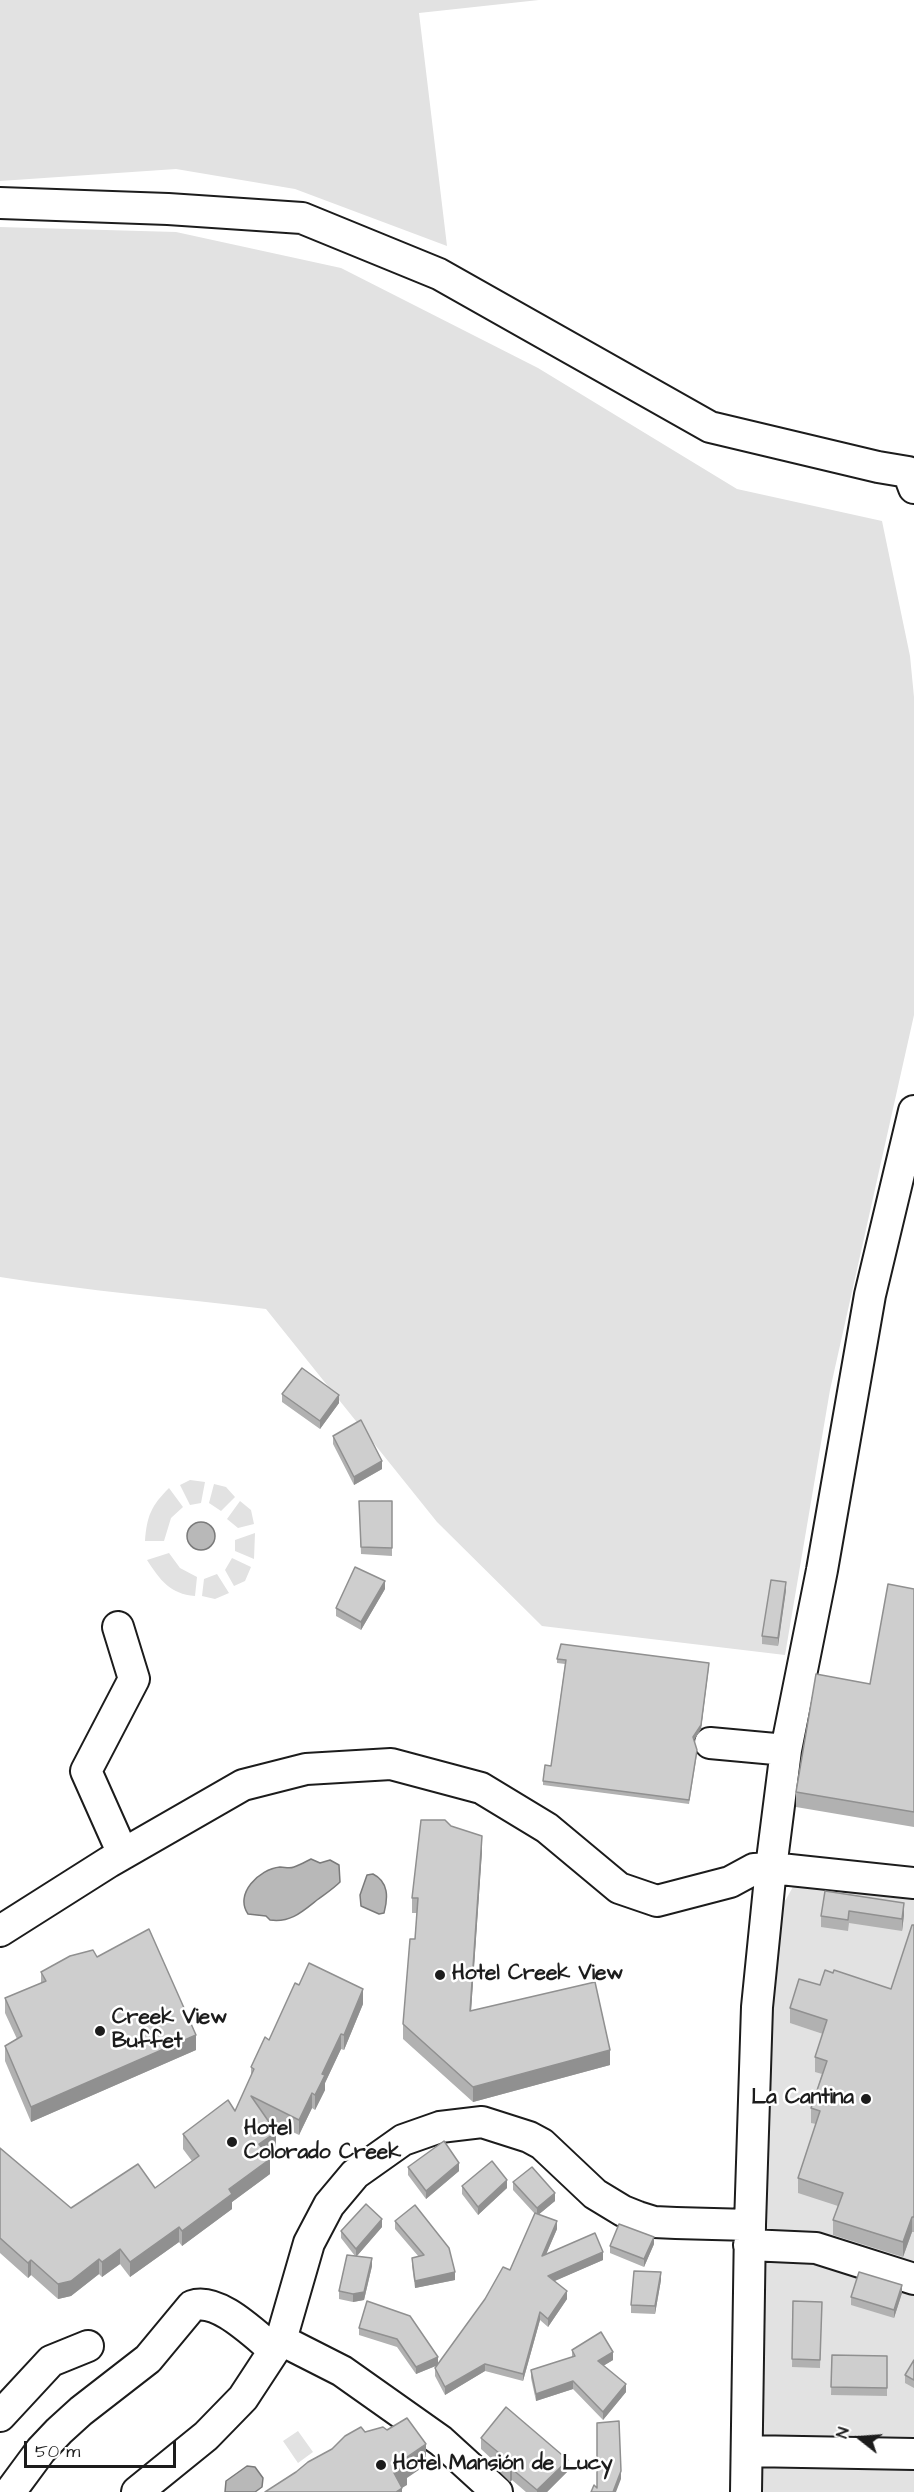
<!DOCTYPE html>
<html>
<head>
<meta charset="utf-8">
<style>
	body { margin:0 }
	#map { position:relative; width:914px; height:2492px; overflow:hidden; background:#fff; font-family:"Architects Daughter",sans-serif }
	canvas { display:block }
	.north { position:absolute; left:830px; top:2408px; width:60px; height:60px; -webkit-text-stroke:4px #fff; paint-order:stroke; rotate:287deg; font-size:16px; font-weight:700; line-height:24px; text-align:center; color:#1c1c1c }
	.north::after { content:''; display:block; margin:auto; width:21px; height:27px; background:#1c1c1c; clip-path:polygon(50% 0,100% 100%,50% 72%,0 100%) }
	.scale { position:absolute; left:24px; top:2441px; width:152px; height:27px; box-sizing:border-box; border:3px solid #1c1c1c; border-top:0; padding-left:8px; font-size:18px; line-height:21px; white-space:nowrap; color:#1c1c1c; -webkit-text-stroke:4px #fff; paint-order:stroke }
</style>
</head>
<body>
<div id="map">
<canvas width="914" height="2492"></canvas>
<div class="north">N</div>
<div class="scale">50 m</div>
</div>
<script>
const ctx = document.querySelector('canvas').getContext('2d');
ctx.lineJoin = 'round';
function paint(path, color) { ctx.fillStyle = color; ctx.fill(path, 'evenodd'); }
function trace(path, color, width, dash) { ctx.strokeStyle = color; ctx.lineWidth = width; ctx.lineCap = dash ? 'butt' : 'round'; ctx.setLineDash(dash || []); ctx.stroke(path); }
function label(font, color, halo, rows, align = 'center') {
  ctx.font = font + ' "Architects Daughter",sans-serif'; ctx.lineWidth = 5; ctx.setLineDash([]); ctx.textBaseline = 'middle'; ctx.strokeStyle = halo; ctx.fillStyle = color; for (const [text, x, y, turn = 0] of rows) {
    ctx.save(); ctx.translate(x, y); ctx.rotate((+turn || 0) * Math.PI / 180); ctx.textAlign = isNaN(turn) ? turn : align; if (halo) ctx.strokeText(text, 0, 0); ctx.fillText(text, 0, 0); ctx.restore();
  }
}
paint(new Path2D(`
	M0,0h539l-120,13 28,233 -152,-57 -119,-20 -176,12z
	M0,227l176,5 165,36 197,100 199,121 145,32 28,135 4,41v318l-84,375 -45,265 -243,-29 -105,-104 -171,-213c-89,-11 -178,-18 -266,-32z
	M190,1480l15,2 -4,21 -11,2 -10,-20z
	M214,1484l12,3 9,10 -14,14 -12,-8z
	M169,1488l14,19 -12,11 -7,23h-19c2,-25 6,-35 24,-53z
	M240,1501l11,9 3,14 -16,4 -11,-9z
	M255,1533l-1,26 -19,-8v-11z
	M169,1553l11,15 17,9 -2,19c-25,-2 -35,-16 -48,-36z
	M232,1558l19,9 -6,14 -11,5 -9,-16z
	M217,1574l12,19 -14,6 -13,-3 2,-17z
	M794,1885l120,14v593h-159l17,-568z
	M298,2431l15,21 -15,11 -15,-22z`), '#e2e2e2');
const water = new Path2D(`
	M187 1536a14 14 0 1 1 28 0a14 14 0 1 1-28 0Z
	M311,1859l9,4 10,-3 9,5 1,17c-7,7 -15,12 -23,18 -15,12 -27,23 -47,20l-4,-4 -18,-2c-14,-20 11,-45 32,-47 5,0 9,2 14,0 6,-2 11,-5 17,-8z
	M373,1874c16,8 15,24 11,39l-5,1 -18,-8 -1,-11 7,-20z
	M247,2466l8,1 8,11 -1,9 -7,5h-30l1,-11z`);
paint(water, '#b8b8b8');
trace(water, '#7a7a7a', 1.5);
const minor = new Path2D(`
	M0,203l168,6 134,9 137,56 271,153 168,40 30,5 6,16
	M118,1627l16,52 -48,92 37,83
	M710,1743l76,7
	M0,1931l109,-69 134,-77 63,-16 85,-5 90,24 66,40 72,60 38,13 73,-19 24,-13 17,-1 143,15
	M749,2245l67,3 98,31
	M281,2340l61,31 99,70 56,51
	M0,2416l51,-55 37,-15
	M747,2451l167,3
	M10,2492l31,-42 18,-19 22,-20 67,-52 44,-53c26,-9 62,28 82,44
	M137,2492l69,-56 37,-38 38,-58 28,-97 20,-38 26,-31 48,-34 37,-13 42,-5 47,15 13,7 53,50 28,17 15,6 16,5 22,1 74,2
	M746,2492l4,-267 7,-218 14,-139 15,-118 36,-180 48,-275 44,-184`);
trace(minor, '#1c1c1c', 34);
trace(minor, '#fff', 30);
paint(new Path2D(`
	M282,1394l57,9 -19,26 -38,-27z
	M333,1436l49,33 -28,16 -21,-41z
	M359,1501h33v55l-31,-2z
	M385,1589l-24,41 -25,-14v-8z
	M914,1589v238l-118,-20v-15l74,-108z
	M786,1590l-8,56 -16,-2v-8z
	M557,1659l152,8 -8,62 -7,11 3,14 -8,50 -146,-19v-4l8,-15 14,-102 -8,-1z
	M451,1826l31,25 -11,160 139,54 -137,37 -70,-63v-15l12,-85 2,-26h-5v-15z
	M825,1891l79,24 -2,16 -53,-8 -1,8 -27,-4v-11z
	M914,1925v307h-2l-9,25 -70,-22v-15l5,-14 -40,-13v-15l18,-54 -5,-1v-15l11,-34 -7,-2v-15l8,-23 -33,-11v-15l30,-23 71,4z
	M97,1957l99,93 -165,72 -26,-61v-15l12,-7 -12,-26v-15l36,-15v-11z
	M299,1985l64,19 -19,46 -3,-1 -16,34v7l-10,20 -3,-2 -13,27 -33,-16 10,28 -10,7 4,20 -38,28v7l-50,37 -3,-4 -49,35 -10,-13 -18,13 -3,-3 -28,22 -13,3 -27,-24 -3,3 -28,-25v-105l71,60 84,-20 37,-27 -9,-12v-15l52,-23 16,-34v-10l18,-27z
	M408,2167l51,4 -33,28 -18,-24z
	M513,2182l42,19 -16,13 18,15 -11,25 57,6 -49,21 13,18 -19,28 -8,-7 -17,61 -38,-10 -40,24 -10,-19v-8l75,-98 25,-56 -22,-24z
	M462,2186l45,2 -29,27 -16,-21z
	M395,2221l60,59 -40,8 -3,-22v-8l7,-1 -24,-28z
	M382,2227l-25,29 15,10 -8,34 -11,2 -14,-3v-8l16,-35 -14,-18v-7z
	M654,2244l-10,23 -34,-14v-7z
	M661,2280l-6,34 -24,-1v-8z
	M902,2293l-8,25 -43,-13v-8z
	M367,2301l71,64 -22,9 -19,-27 -38,-12v-7z
	M793,2301l29,1 -2,66 -28,-1z
	M572,2350l41,10 -10,6 23,26 -23,28 -30,-31 -37,12 -5,-23v-8l41,-13z
	M832,2355l55,1v40l-56,-1z
	M914,2360v28l-9,-5v-8z
	M481,2438l87,33 -21,21h-21l-14,-12 -2,2 -14,-14v-5l-15,-14z`), '#b1b1b1');
paint(new Path2D(`
	M339,1395v8l-19,26v-8z
	M382,1461v8l-28,16v-8z
	M385,1581v8l-24,41v-8z
	M786,1582v8l-8,56v-8z
	M709,1663l-8,66 -8,12v-4z
	M482,1836v15l-12,175v-15z
	M904,1903v12l-2,16v-12z
	M363,1989v15l-19,46v-15z
	M341,2034v15l-16,34v7l-10,20v-15l7,-21z
	M196,2035v15l-165,72v-15z
	M610,2050v15l-137,37v-15z
	M312,2093v15l-13,27v-15z
	M276,2132v15l-17,12v-15z
	M270,2159v15l-38,28v7l-50,37v-15l47,-42z
	M459,2163v8l-33,28v-8z
	M507,2180v8l-29,27v-8z
	M555,2193v8l-18,15v-8z
	M912,2217v15l-9,25v-15z
	M382,2219v8l-26,30v-8z
	M557,2221v8l-15,35v-8z
	M179,2227v15l-49,35v-15z
	M654,2237v7l-10,23v-8z
	M120,2249v15l-18,13v-15z
	M603,2252v8l-55,24v-8z
	M372,2258v8l-8,34 -11,2v-8z
	M99,2259v15l-28,22 -13,3v-15z
	M31,2260v15l-3,3v-15z
	M455,2272v8l-40,8v-7z
	M661,2272v8l-6,34v-8z
	M902,2285v8l-8,25v-8z
	M567,2291v8l-19,28v-8z
	M540,2312v8l-17,61v-7z
	M613,2352v8l-15,9v-8z
	M438,2357v8l-22,9v-7z
	M485,2364v7l-40,24v-8z
	M573,2381v8l-37,12v-7z
	M626,2384v8l-23,28v-8z
	M426,2444v21l-19,13v7l-5,3v4h-8v-19l10,-14z
	M568,2460v11l-21,21h-10v-2z
	M512,2469v11l-2,2v-12z
	M621,2471v8l-5,13h-3z`), '#909090');
const building = new Path2D(`
	M302,1368l37,27 -19,26 -38,-27z
	M361,1420l21,41 -28,16 -21,-41z
	M359,1501h33v47l-31,-1z
	M355,1567l30,14 -24,41 -25,-14z
	M771,1580l15,2 -8,56 -16,-2z
	M888,1584l26,5v223l-118,-20 20,-118 54,10z
	M561,1644l148,19 -8,62 -8,12 4,13 -8,50 -146,-19 2,-16 6,1 15,-106 -9,-1z
	M421,1820h24l6,6 31,10 -12,175 125,-29 15,68 -137,37 -70,-63 7,-85h5l3,-41h-6z
	M825,1891l79,12 -2,16 -53,-8 -1,9 -27,-4z
	M912,1925h2v292h-2l-9,25 -70,-22 10,-27 -45,-15 22,-67 -9,-3 16,-47 -12,-4 12,-37 -37,-12 9,-29 21,6 5,-15 8,3 1,-3 57,19z
	M149,1929l47,106 -165,72 -26,-61 17,-10 -17,-38 41,-17 -5,-9 29,-16 23,-6 4,7z
	M309,1963l54,26 -19,46 -3,-1 -19,40 3,1 -10,20 -3,-2 -13,27 -48,-24 25,36 -17,12 11,15 -41,30 3,5 -50,37 -3,-4 -49,35 -10,-13 -18,13 -3,-3 -28,22 -13,3 -27,-24 -3,3 -28,-25v-90l71,60 67,-44 17,24 44,-32 -16,-22 45,-34 7,11 19,-42 -3,-2 14,-30 4,3 26,-57 4,2z
	M444,2141l15,22 -33,28 -18,-24z
	M492,2161l15,19 -29,27 -16,-21z
	M532,2167l23,26 -18,15 -24,-26z
	M366,2204l16,15 -26,30 -15,-18z
	M415,2205l34,43 6,24 -40,9 -3,-23 12,-3 -29,-34z
	M535,2213l22,8 -15,35 53,-23 8,19 -55,24 19,15 -19,28 -8,-7 -17,62 -38,-10 -40,23 -10,-19 50,-69 18,-32 7,3z
	M619,2224l35,13 -10,22 -34,-13z
	M347,2255l25,3 -8,34 -11,2 -14,-3z
	M634,2271l27,1 -6,34 -24,-1z
	M859,2272l43,13 -8,25 -43,-13z
	M367,2301l43,15 28,41 -22,10 -19,-28 -38,-11z
	M793,2301l29,1 -2,58 -28,-1z
	M601,2332l12,20 -15,9 28,23 -23,28 -30,-31 -37,13 -5,-24 44,-14 -3,-6z
	M832,2355l55,1v32l-56,-1z
	M914,2360v20l-9,-5z
	M506,2407l62,53 -31,30 -25,-21 -2,1 -14,-14 3,-3 -18,-15z
	M407,2418l19,26 -22,15 3,5 -13,9 8,15 -6,4h-131l31,-20 12,-10 24,-13 13,-13 16,-9 4,5 18,-5 4,3z
	M619,2421l2,50 -8,21h-22l3,-7 3,3v-65z`);
paint(building, '#cecece');
trace(building, '#909090', 1.5);
for (const [x, y, r, color] of [
	[440,1975,6,"#1c1c1c"],
	[100,2031,6,"#1c1c1c"],
	[866,2099,6,"#1c1c1c"],
	[232,2142,6,"#1c1c1c"],
	[381,2465,6,"#1c1c1c"]
]) { const dot = new Path2D(); dot.arc(x, y, r, 0, 2 * Math.PI); ctx.fillStyle = color; ctx.fill(dot); trace(dot, '#fff', 2); }
label('bold 21px', '#1c1c1c', '#fff', [
	["Hotel Creek View",452,1975],
	["Creek View",112,2019],
	["Buffet",112,2043],
	["La Cantina",854,2099,"right"],
	["Hotel",244,2130],
	["Colorado Creek",244,2154],
	["Hotel Mansión de Lucy",393,2465]
], 'left');
</script>
</body>
</html>
